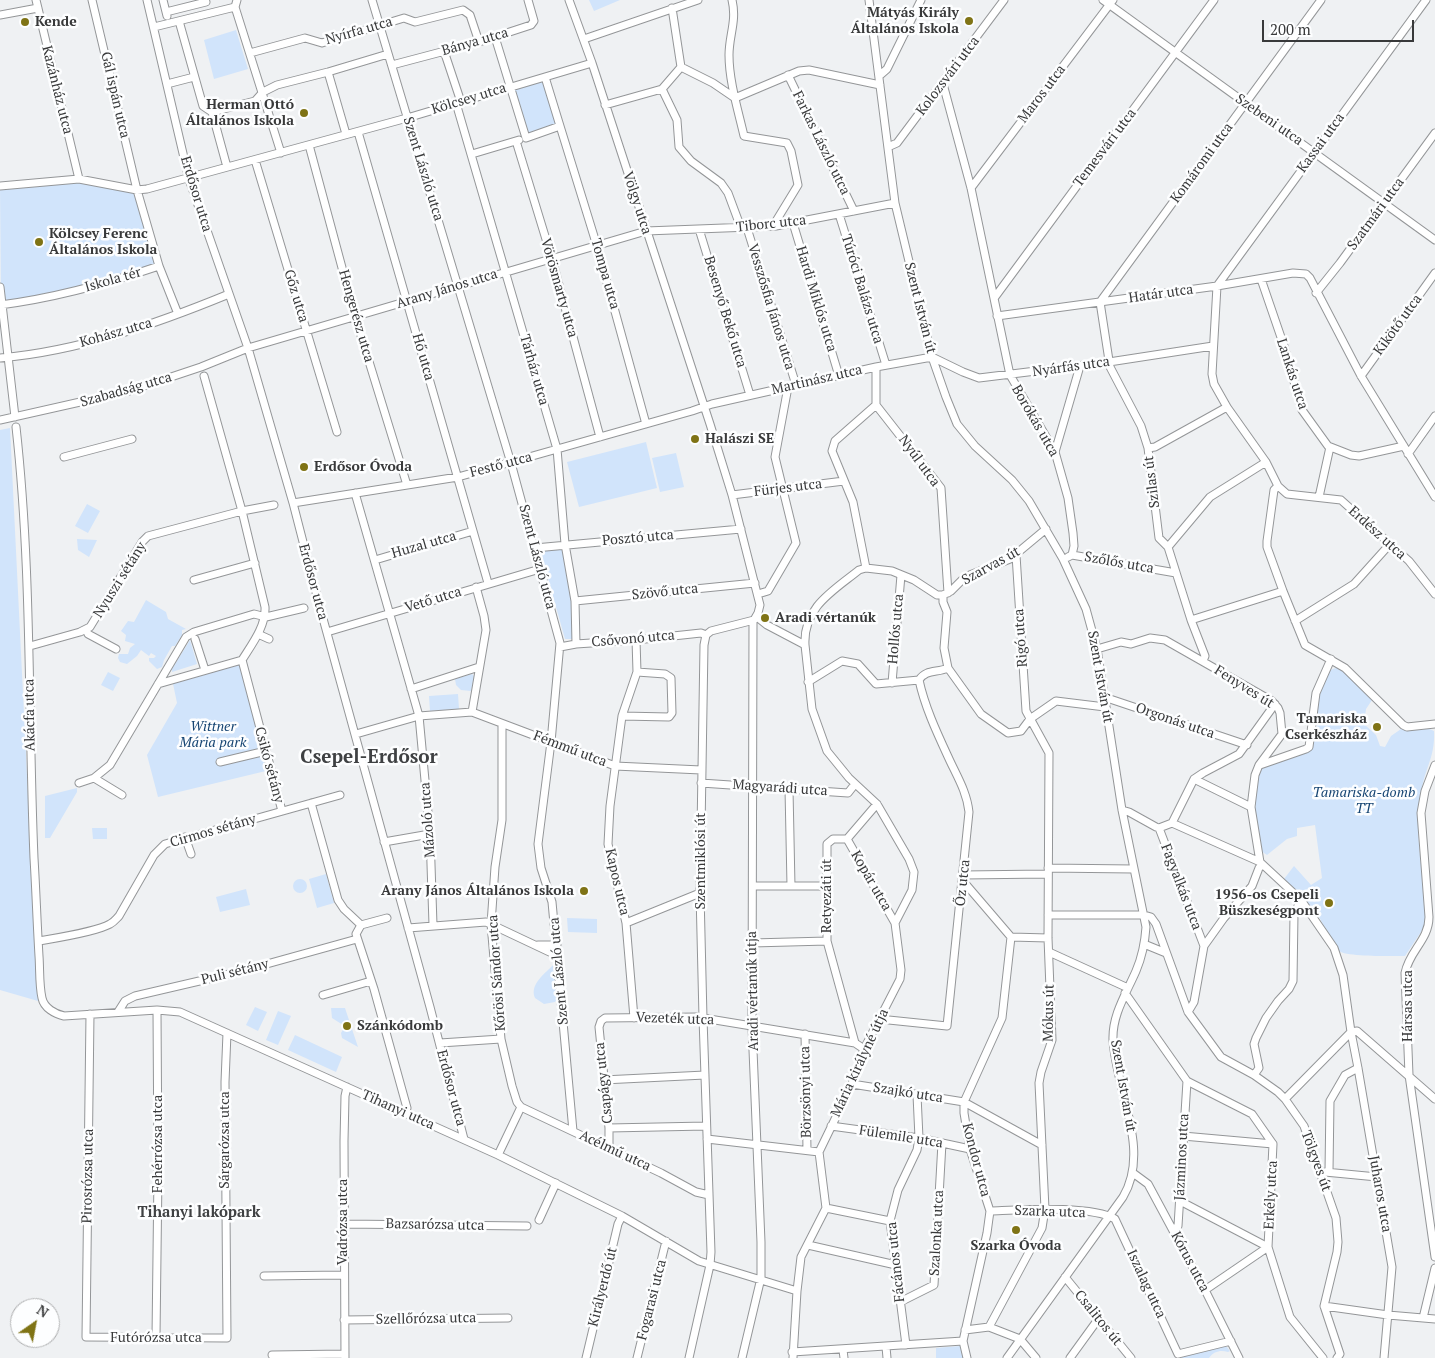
<!DOCTYPE html>
<html>
<head>
<meta charset="utf-8">
<style>
	body { margin:0 }
	#map { position:relative; width:1435px; height:1358px; overflow:hidden; background:#eff1f3; font-family:"PT Serif",serif }
	canvas { display:block }
	.north { position:absolute; left:10px; top:1298px; width:50px; height:50px; box-sizing:border-box; background:#fdfeff; border:1px solid #aeafb0; border-radius:50%; rotate:33deg; font-size:14px; font-weight:700; line-height:20px; text-align:center; color:#38393a }
	.north::after { content:''; display:block; margin:auto; width:18px; height:22px; background:#7f7315; clip-path:polygon(50% 0,100% 100%,50% 72%,0 100%) }
	.scale { position:absolute; left:1262px; top:20px; width:152px; height:22px; box-sizing:border-box; border:2px solid #38393a; border-top:0; padding-left:6px; font-size:15px; line-height:18px; white-space:nowrap; color:#38393a; -webkit-text-stroke:4px #fdfeff; paint-order:stroke }
</style>
</head>
<body>
<div id="map">
<canvas width="1435" height="1358"></canvas>
<div class="north">N</div>
<div class="scale">200 m</div>
</div>
<script>
const ctx = document.querySelector('canvas').getContext('2d');
ctx.lineJoin = 'round';
function paint(path, color) { ctx.fillStyle = color; ctx.fill(path, 'evenodd'); }
function trace(path, color, width, dash) { ctx.strokeStyle = color; ctx.lineWidth = width; ctx.lineCap = dash ? 'butt' : 'round'; ctx.setLineDash(dash || []); ctx.stroke(path); }
function label(font, color, halo, rows, align = 'center') {
  ctx.font = font + ' "PT Serif",serif'; ctx.lineWidth = 5; ctx.setLineDash([]); ctx.textBaseline = 'middle'; ctx.strokeStyle = halo; ctx.fillStyle = color; for (const [text, x, y, turn = 0] of rows) {
    ctx.save(); ctx.translate(x, y); ctx.rotate((+turn || 0) * Math.PI / 180); ctx.textAlign = isNaN(turn) ? turn : align; if (halo) ctx.strokeText(text, 0, 0); ctx.fillText(text, 0, 0); ctx.restore();
  }
}
paint(new Path2D(`
	M589,0h31l-26,11z
	M236,30l12,39 -34,10 -10,-39z
	M545,77l15,49 -34,12 -16,-51z
	M62,179l75,11 22,76 -59,19 -99,20 -1,-119z
	M10,428l28,573 -38,-11v-560z
	M646,442l11,46 -78,19 -12,-45z
	M676,453l8,34 -24,5 -8,-34z
	M87,504l13,7 -12,22 -13,-7z
	M77,539l20,1 -8,17 -11,-7z
	M563,549l11,51v39h-9l-25,-89z
	M146,600l20,12 2,7 18,10 -4,1v5l-7,11h-3l-8,14 -2,7 -5,2 -8,-8v-3h5l2,-2 -5,-3 -2,3 -8,-6 -4,6 -10,8 -7,-2 -2,-4 1,-4h9l2,-6 5,-4 -10,-3 1,-6 -5,-4 7,-10 6,1z
	M190,640l7,24 -25,8v-3z
	M242,660l28,110 -112,27 -11,-42 30,-52 -5,-24z
	M1341,667l31,31v2l-6,9 -2,15 12,11 4,11 5,1 6,-11 10,-7 26,-1 7,3c1,23 -6,32 -11,52 -12,45 2,89 3,135l-3,11 -18,27c-12,0 -58,1 -66,-5 -9,-9 -14,-24 -20,-34h-2l-13,-19 -20,-19 10,-13 17,19 11,-7 -7,-53 -18,3v8l-10,3 -20,16 -6,-4 -6,-40 3,-40 4,-4 47,-19c3,-18 8,-65 21,-77 3,-3 7,-3 11,-4z
	M108,672l12,6 -7,13 -12,-6z
	M472,674l2,2 -3,15 -10,-1 -5,-5 -1,-6z
	M458,694l1,15 -29,2 -1,-15z
	M77,788v4l-27,46h-5v-42z
	M92,828h15v11h-14z
	M326,874l8,29 -17,5 -8,-29z
	M293 886a7 7 0 1 1 14 0a7 7 0 1 1-14 0Z
	M246,889l4,16 -30,7 -4,-15z
	M567,918l30,1v14l-29,-1z
	M554,964l2,6 2,28 -3,4 -11,2 -9,-6c-6,-14 11,-25 19,-34z
	M255,1007l12,5 -9,19 -12,-6z
	M331,1008h14l13,39 -16,-9 -1,-5 3,-5 -1,-3 -11,-7z
	M278,1011l13,5 -13,29 -12,-5z
	M295,1035l47,22 -6,15 -48,-22z
	M1220,1345l6,1 4,5 -2,1c-7,-2 -14,-1 -19,6h-28l6,-5z
	M960,1346l3,12h-27v-10z`), '#d1e4fb');
const minor = new Path2D(`
	M36,0l43,179
	M92,0l45,190 22,76 19,48
	M147,0l42,179 59,169 45,155 26,101 111,403 34,132
	M163,0l4,16
	M237,0l-2,7 46,146
	M372,0l139,463 49,180 -9,99 -13,102 3,24 11,34 21,229
	M569,0l23,63 118,361 22,71 28,110 -2,8 -4,7 -43,11 -5,4 -2,10 -4,248 3,125 8,234 -1,13 -21,93
	M732,0c5,21 -3,35 -3,55 0,26 9,55 15,81l43,7 4,8 7,34 -25,41
	M869,0l26,203 37,154 14,40 11,27 18,22 37,34 17,21 34,58 23,50 11,40 25,161 24,117c-1,15 -4,30 -10,44 -10,23 -24,44 -23,69 3,51 38,110 10,157l-116,161
	M1103,0l332,240
	M1426,0l-209,286 -5,88 2,10 13,23 39,55 12,24 9,8 54,6 68,61 26,33
	M672,8l9,59
	M166,12l40,-10
	M0,15l38,-7
	M179,21l24,85 9,6 15,55
	M154,27l81,-20
	M495,37l31,101 34,-12 -15,-49
	M584,39l114,-39
	M444,51l17,51
	M250,53l55,-15 17,5 82,-25 11,4 48,-12 7,5 9,27
	M392,65l87,-23 52,-17 3,-4 -6,-21
	M681,67l32,16 22,15
	M328,72l18,62
	M788,75l66,136
	M879,76l8,-7 34,-69
	M167,84l27,-7
	M943,84l28,104 39,187 45,77 13,46 5,35 1,13 -2,9
	M662,89l15,31 2,27 12,14 30,22 7,10 13,35
	M735,98l64,-27 10,-1 71,15
	M456,103l101,346 8,95 10,57 1,43
	M605,105l57,-16 19,-22
	M212,112l43,-11 8,-9 14,-7 51,-13 60,-18
	M560,126l37,120 49,178
	M358,132l130,451
	M516,141l36,118 48,178
	M309,145l46,171 52,169
	M888,147l9,-4 107,-143
	M472,154l47,-14
	M255,160l82,272
	M0,186l79,-7 58,11 10,-1 260,-71 185,-55
	M971,188l142,-188
	M839,214l47,151
	M793,223l46,153
	M747,228l49,157
	M699,229l51,166
	M1261,279l23,67 18,64 26,36 23,9 8,1 45,-10
	M0,287l15,130
	M1316,293l24,-30 95,-130
	M995,297l219,-297
	M0,305c55,-7 106,-21 159,-39
	M997,316l220,-30 76,-13 13,1 4,4 51,98 74,121
	M932,357l31,15 16,6 130,-16 104,-16
	M0,358c79,-7 156,-34 229,-64
	M876,367v38l65,83 7,105
	M1361,376l74,-103
	M0,420l129,-29 72,-24 47,-19 398,-117 130,-5 119,-23
	M16,427c16,143 12,288 18,431 2,33 3,65 5,98 1,13 0,29 3,42 2,10 13,16 22,18l93,-6 23,2 318,143 124,61 77,45 98,30
	M1148,448l7,-1 72,-40
	M1055,452l25,-86
	M1408,454l27,-38
	M64,457l68,-18
	M1278,486l-4,4 -7,51v6l16,44 22,54 40,23 58,57 4,2 28,-3
	M355,493l64,223 11,118 3,91
	M732,495l112,-14
	M1319,497l11,-50
	M293,503l165,-26 234,-66 20,-7 164,-37 56,-10
	M1168,547l42,-50 56,-35
	M535,548l206,-19
	M1068,557l4,-2 104,18
	M375,560l98,-29
	M866,568l-13,-66 -21,-51 3,-10 41,-36
	M194,580l61,-17
	M758,594l10,-3 28,-48 -21,-86 13,-70
	M943,595v7l4,10 -3,36 4,20 33,46 27,19 13,-2 9,-12 26,-18 49,6
	M575,601l180,-18
	M757,617l10,8 38,20 7,64 15,42 22,27 28,26 32,55 5,13 -2,18 -17,33 6,47 -1,9 -36,70 -12,35 -33,68 7,56 -25,49 -4,34 -4,67
	M1191,620l92,-29
	M1295,621l59,-37 36,-40
	M86,629l2,5 28,15
	M327,632l213,-63
	M258,634l11,5
	M195,639l10,31
	M805,645c-2,-38 28,-54 54,-75l7,-2 26,3 22,9 23,15h6l8,-4 14,-14 45,-18 36,-30
	M30,646l50,-14 10,-5 52,-85 6,-6 94,-25 32,-6
	M560,647l16,-3 60,-4 65,-7 5,2
	M1097,649l24,-7 10,2 19,-6 15,2 107,61 6,7 2,5 2,21 -23,31 -4,10 -4,32 9,55 41,38 33,48 9,27 8,57 7,36 34,199 -8,91
	M242,660l40,151
	M1203,661l2,-5 -14,-36 -23,-73 -9,-9 -11,-90 -7,-22 -31,-59 -10,-65 221,-302
	M919,680c7,-11 18,-7 29,-12
	M808,682l34,-21 16,3 18,20 43,-4
	M892,683l9,-108
	M158,684l84,-24c10,-16 24,-34 23,-53l-23,-96 -38,-135
	M411,689l68,-22
	M1104,697l143,48
	M472,712l14,-82 -2,-14 -8,-29
	M622,716l47,1 3,-4 -1,-35 -6,-4 -28,-2
	M502,724v96l-7,47 -4,57 10,115 11,47 5,16 4,5
	M356,734l63,-18 53,-4 143,54 86,4
	M220,762l46,-11
	M1260,765l46,-16 3,-2 7,-54 15,-34
	M1435,765l-10,26 -4,22 8,104c0,23 -20,34 -24,56l4,102 26,182
	M94,778l28,17
	M1194,779l57,28
	M79,783l15,-5 16,-13 76,-128 8,-5 60,-18 12,3 38,-9
	M701,783l147,10 7,-9
	M789,789l2,97
	M311,803l27,97 6,9 17,16
	M1122,810l7,2 27,15 3,1 13,-5 22,-44 9,-6 36,-19 36,-50
	M1172,823l88,39
	M1159,828l45,118
	M185,837l6,17
	M847,839l48,84
	M384,842l46,-8
	M1048,868l85,1
	M963,875l84,-1
	M963,881l48,56 37,1
	M753,886h75
	M1048,915h96l7,2 5,7 32,88 33,45 33,18 24,17 7,7 19,27 32,92 2,24 -1,10 -13,54 16,48 -3,4
	M387,918l-26,7 -5,9 18,55 33,119 -2,5
	M626,923l74,-30
	M408,928l78,-6 72,34
	M39,941c17,-3 57,-9 71,-17 4,-2 6,-5 9,-8l35,-61 11,-11 175,-49
	M752,943l75,-2
	M1144,944l22,9
	M538,945h19
	M1049,952l79,36
	M1125,993l62,88 65,33 21,30 -5,103 22,70 33,41
	M323,995l48,-14
	M118,1012l7,-11 10,-5 103,-24 119,-33
	M1188,1012l6,-10 10,-56 20,-28 28,-32 7,-18 3,-3
	M90,1014l-4,323 141,1 -2,-256 2,-49
	M634,1018l-8,-95 -18,-79 2,-38 12,-90 15,-44 -1,-32
	M879,1019l68,7 22,-214c-2,-19 -11,-34 -19,-51 -12,-26 -25,-53 -31,-81
	M1351,1032l6,-1 78,68
	M805,1034l2,116
	M440,1043l61,-4
	M855,1043l-28,-102v-97l6,-5h14l30,-35
	M1254,1075l5,-7 -5,-24 2,-6 10,-20 12,-17 11,-12 4,-8 1,-67 7,-14
	M603,1080l102,-5
	M852,1084l112,18 78,43
	M1285,1099l66,-67
	M521,1107l140,66 35,19 13,3
	M831,1126l88,12 51,11
	M609,1128l97,-2
	M1183,1136l90,8
	M707,1139l112,13
	M609,1148v-20l-10,-101 2,-6 4,-3 92,-1 158,26 9,6
	M498,1155l23,-48
	M1329,1171l1,-70 15,-26 13,-7
	M1325,1172l52,5
	M1133,1173l15,11 57,106 34,68
	M1180,1201l88,46 -63,43
	M826,1208l64,13
	M990,1211c30,-1 101,-6 125,8l63,135
	M539,1220l17,-37
	M343,1224l184,2
	M1173,1230l5,-4 9,-145
	M808,1245l88,20
	M264,1276l79,-1
	M1065,1277l66,81
	M900,1302l34,-17 8,-142
	M1324,1306l64,9 47,4
	M1423,1318l12,-50
	M344,1320l164,-2
	M989,1327l53,-99 3,-19 -6,-126 2,-11 11,-32 -4,-102 1,-185 -23,-42 -10,-156
	M965,1330l24,-3 31,12 16,19
	M156,1337l2,-164 -1,-163
	M906,1345l-16,-124 8,-31 19,-40 2,-12 -2,-43
	M886,1347l1,11
	M843,1350l1,8
	M792,1352l171,-11
	M1178,1354l53,-13
	M272,1355l73,-1
	M345,1358l-1,-217 1,-45 2,-9
	M586,1358l32,-134 4,-8
	M637,1358l29,-117
	M742,1358l19,-80v-36l-9,-216 1,-405
	M967,1358l-4,-17 24,-108 3,-22 -20,-62 -6,-36v-11l38,-84 9,-81
	M1070,1358l29,-40`);
trace(minor, '#949698', 9);
trace(minor, '#fff', 7);
for (const [x, y, r, color] of [
	[969,21,5,"#7f7315"],
	[25,22,5,"#7f7315"],
	[304,113,5,"#7f7315"],
	[39,242,5,"#7f7315"],
	[695,439,5,"#7f7315"],
	[304,467,5,"#7f7315"],
	[765,618,5,"#7f7315"],
	[1377,727,5,"#7f7315"],
	[584,891,5,"#7f7315"],
	[1329,903,5,"#7f7315"],
	[347,1026,5,"#7f7315"],
	[1016,1230,5,"#7f7315"]
]) { const dot = new Path2D(); dot.arc(x, y, r, 0, 2 * Math.PI); ctx.fillStyle = color; ctx.fill(dot); trace(dot, '#fdfeff', 2); }
label('bold 14px', '#38393a', '#fdfeff', [
	["Mátyás Király",959,13,"right"],
	["Általános Iskola",959,29,"right"],
	["Kende",35,22],
	["Herman Ottó",294,105,"right"],
	["Általános Iskola",294,121,"right"],
	["Kölcsey Ferenc",49,234],
	["Általános Iskola",49,250],
	["Halászi SE",705,439],
	["Erdősor Óvoda",314,467],
	["Aradi vértanúk",775,618],
	["Tamariska",1367,719,"right"],
	["Cserkészház",1367,735,"right"],
	["Arany János Általános Iskola",574,891,"right"],
	["1956-os Csepeli",1319,895,"right"],
	["Büszkeségpont",1319,911,"right"],
	["Szánkódomb",357,1026],
	["Szarka Óvoda",1016,1246,"center"]
], 'left');
label('14px', '#38393a', '#fdfeff', [
	["Nyírfa utca",359,31,-16],
	["Bánya utca",475,42,-16],
	["Kolozsvári utca",948,76,-53],
	["Kazánház utca",57,90,76],
	["Maros utca",1042,94,-53],
	["Gál ispán utca",115,95,77],
	["Kölcsey utca",469,99,-17],
	["Szebeni utca",1269,120,35],
	["Farkas László utca",821,143,64],
	["Kassai utca",1321,143,-54],
	["Temesvári utca",1105,148,-53],
	["Komáromi utca",1202,163,-54],
	["Szent László utca",423,169,73],
	["Erdősor utca",196,194,73],
	["Völgy utca",637,203,72],
	["Szatmári utca",1376,214,-54],
	["Tiborc utca",771,224,-6],
	["Tompa utca",605,274,74],
	["Iskola tér",113,280,-16],
	["Vörösmarty utca",559,288,74],
	["Arany János utca",447,289,-17],
	["Túróci Balázs utca",862,289,73],
	["Határ utca",1161,294,-8],
	["Gőz utca",296,296,73],
	["Hardi Miklós utca",816,299,73],
	["Vesszősfia János utca",771,307,73],
	["Szent István út",920,308,76],
	["Besenyő Bekő utca",725,312,73],
	["Hengerész utca",356,316,74],
	["Kikötő utca",1398,325,-54],
	["Kohász utca",116,333,-16],
	["Hő utca",423,357,74],
	["Nyárfás utca",1071,367,-8],
	["Tárház utca",534,370,74],
	["Lankás utca",1292,374,72],
	["Martinász utca",817,380,-13],
	["Szabadság utca",126,390,-16],
	["Borókás utca",1035,421,60],
	["Nyúl utca",919,461,54],
	["Festő utca",501,465,-15],
	["Szilas út",1152,482,-97],
	["Fürjes utca",788,488,-7],
	["Erdész utca",1377,533,42],
	["Posztó utca",638,538,-5],
	["Huzal utca",424,545,-16],
	["Szent László utca",537,557,75],
	["Szőlős utca",1119,563,10],
	["Szarvas út",991,566,-29],
	["Nyuszi sétány",120,580,-58],
	["Erdősor utca",313,582,75],
	["Szövő utca",665,592,-6],
	["Vető utca",433,600,-17],
	["Hollós utca",896,629,-85],
	["Rigó utca",1021,638,-94],
	["Csővonó utca",633,639,-5],
	["Szent István út",1100,677,80],
	["Fenyves út",1244,687,32],
	["Akácfa utca",30,715,-91],
	["Orgonás utca",1175,721,19],
	["Fémmű utca",570,749,21],
	["Csikó sétány",269,765,75],
	["Magyarádi utca",780,788,4],
	["Mázoló utca",428,820,-94],
	["Cirmos sétány",213,831,-16],
	["Szentmiklósi út",701,861,-90],
	["Kopár utca",871,881,60],
	["Kapos utca",617,882,77],
	["Őz utca",963,883,-84],
	["Fagyalkás utca",1181,887,69],
	["Retyezáti út",827,896,-90],
	["Szent László utca",559,971,-95],
	["Puli sétány",235,972,-14],
	["Kőrösi Sándor utca",497,973,-94],
	["Aradi vértanúk útja",753,991,-91],
	["Hársas utca",1408,1006,-90],
	["Mókus út",1049,1013,-89],
	["Vezeték utca",675,1019,2],
	["Mária királyné útja",860,1063,-65],
	["Csapágy utca",604,1083,-96],
	["Szent István út",1123,1086,80],
	["Erdősor utca",451,1088,75],
	["Börzsönyi utca",806,1092,-91],
	["Szajkó utca",908,1093,9],
	["Tihanyi utca",398,1110,24],
	["Fülemile utca",901,1137,9],
	["Sárgarózsa utca",225,1140,-90],
	["Fehérrózsa utca",158,1144,-90],
	["Acélmű utca",615,1151,25],
	["Jázminos utca",1182,1157,-87],
	["Kondor utca",976,1160,75],
	["Tölgyes út",1316,1161,70],
	["Pirosrózsa utca",88,1176,-89],
	["Juharos utca",1380,1194,80],
	["Erkély utca",1271,1195,-87],
	["Szarka utca",1050,1212,2],
	["Vadrózsa utca",343,1222,-90],
	["Bazsarózsa utca",435,1225,1],
	["Szalonka utca",937,1233,-87],
	["Fácános utca",896,1262,-96],
	["Kórus utca",1190,1262,62],
	["Iszalag utca",1146,1284,65],
	["Királyerdő út",603,1287,-76],
	["Fogarasi utca",652,1300,-76],
	["Csalitos út",1098,1318,51],
	["Szellőrózsa utca",426,1319,-1],
	["Futórózsa utca",156,1338]
]);
label('italic 14px', '#164573', '#fdfeff', [
	["Wittner",213,727],
	["Mária park",213,743],
	["Tamariska-domb",1364,793],
	["TT",1364,809]
]);
label('bold 15px', '#3f4143', '#fdfeff', [
	["Tihanyi lakópark",199,1213]
]);
label('bold 19px', '#3f4143', '#fdfeff', [
	["Csepel-Erdősor",369,758]
]);
</script>
</body>
</html>
